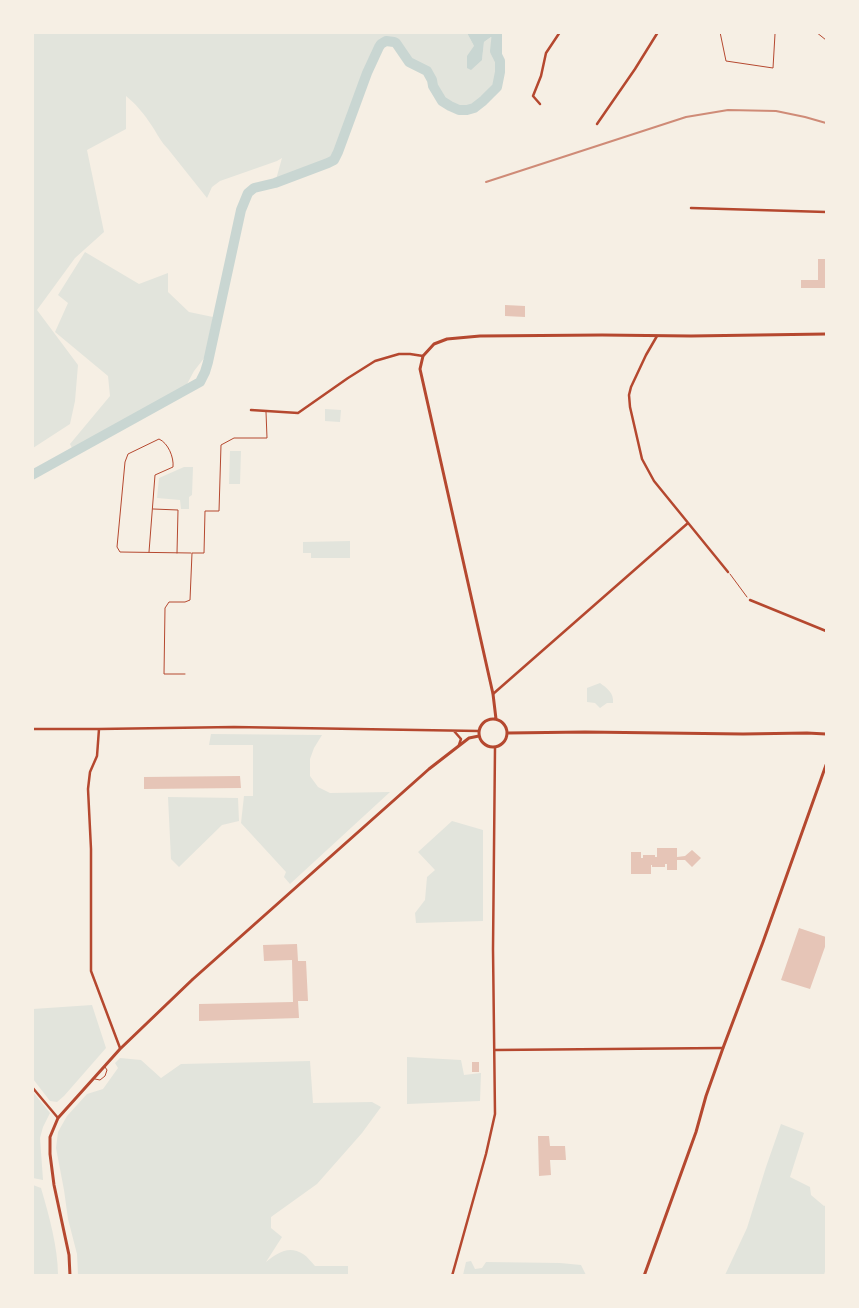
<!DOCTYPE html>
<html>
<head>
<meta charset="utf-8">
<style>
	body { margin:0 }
	#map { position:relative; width:859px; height:1308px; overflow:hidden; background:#f6efe4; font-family:"DM Sans",sans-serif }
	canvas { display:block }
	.frame { position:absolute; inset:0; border:34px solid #f6efe4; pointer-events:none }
</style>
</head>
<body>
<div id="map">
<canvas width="859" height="1308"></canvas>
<div class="frame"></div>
</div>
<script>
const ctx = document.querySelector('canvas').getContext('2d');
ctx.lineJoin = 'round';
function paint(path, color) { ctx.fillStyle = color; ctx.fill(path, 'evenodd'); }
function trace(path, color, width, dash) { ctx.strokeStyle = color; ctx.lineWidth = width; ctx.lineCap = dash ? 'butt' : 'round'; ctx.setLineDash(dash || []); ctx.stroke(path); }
paint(new Path2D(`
	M33,33h434l7,13 8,14 2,-18 7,-5 3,2c3,12 7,23 6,34 -3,23 -28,45 -50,33 -8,-4 -14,-12 -17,-20 -2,-6 -2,-10 -6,-15 -4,-4 -9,-4 -14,-6 -7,-5 -12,-15 -17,-22 -4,-2 -10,-3 -14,0 -4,3 -6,10 -7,14 -15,31 -25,63 -37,95l-4,8 -6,3 -53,20 7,-25 -5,3 -57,20 -8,6 -5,11 -39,-49c-7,-7 -10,-14 -16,-23 -7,-11 -16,-22 -26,-30v33l-39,21 17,82 -29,26 -38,52 41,55 -3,36 -5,23 -37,24z
	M85,252l54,32 29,-11v19l21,20 24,5 -8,40 -11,14 -8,15 -113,64 -3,-6 40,-48 -2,-20 -53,-44 13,-29 -10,-8z
	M325,409l16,1 -1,12 -15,-1z
	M230,451h11l-1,33h-11z
	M184,467h9l-1,28 -3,2v12h-8l-1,-9 -23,-2 2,-20z
	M350,541v17h-39v-5h-8v-11z
	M600,683c7,5 14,10 13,20h-6l-7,5 -5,-5 -8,-1v-14z
	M211,734l111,1 -8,13 -4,11v17l8,11 12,6 60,-1 -100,92 -6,-7 2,-5 -45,-49 3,-27h9v-51h-44z
	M168,797l70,1 1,23 -17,4 -43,42 -8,-8z
	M452,821l31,9v91l-67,2 -1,-10 10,-13 2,-23 8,-7 -17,-18z
	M92,1005l14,43 -42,48 -7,6 -7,-1 -17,-22v-70z
	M407,1057l54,3 3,15 17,-2 -1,28 -73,3z
	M120,1058l21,2 20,18 20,-14 129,-3 3,42 59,-1 9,5 -19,26 -45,51 -46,33v11l11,9 -16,25c11,-9 23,-17 37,-8 5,3 8,8 12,12h33v9h-270l-1,-21 -9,-35 -4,-29 -8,-42 2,-16 9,-16 20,-22 16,-5 15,-21 -3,-5z
	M33,1092l17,21 -7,14 -3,11 3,42 -10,-2z
	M781,1124l23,9 -14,44 20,10 1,8 13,11 2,-1v63l-2,7h-99l22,-47 19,-61z
	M33,1185l8,3c8,27 17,60 17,87h-25z
	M471,1261l4,8 7,-1 4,-6 74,1 21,2 5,10h-123l3,-13z`), '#e2e4dc');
paint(new Path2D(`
	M467,33h35v26l-2,2 -6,-22 -3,-2 -7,5 -2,18 -11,10 -4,-2v-12l7,-10z`), '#c9d6d2');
trace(new Path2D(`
	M32,475l168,-93 5,-10 3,-10 33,-152 7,-17 6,-5 21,-5 53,-20 6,-3 4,-8 29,-79 12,-26 2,-3 5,-3 8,1 2,1 13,19 18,9 5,9 1,6 9,15 8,5 9,4h8l7,-2 9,-7 14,-14 3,-15v-11l-5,-10 2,-19`), '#c9d6d2', 10);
paint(new Path2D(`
	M818,259h8v29h-25v-8h17z
	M505,305l20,1v11l-20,-1z
	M240,776l1,12 -97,1v-12z
	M657,848h20v9l8,-1 7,-6 9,8 -9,9 -7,-7h-8v10h-10v-6h-2v3h-13v-2h-1v9h-20v-22h10v6h2v-3h12v2h2z
	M799,928l27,9v7l-16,45 -29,-9z
	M297,944l1,17h8l2,40h-10l1,17 -100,3v-17l94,-2 -1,-42 -28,1 -1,-16z
	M472,1062h7v10h-7z
	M538,1136h11l1,10h15l1,14h-16l1,15 -12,1z`), '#e6c5b7');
trace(new Path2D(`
	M730,574l17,23`), '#b5482f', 1);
trace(new Path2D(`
	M720,32l6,29 47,7 2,-34 2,-2
	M816,32l10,8
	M153,509l25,1 -1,43
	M149,552l6,-77 18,-8c1,-10 -5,-24 -14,-28l-31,15 -3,8 -8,85 3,5 71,1
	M185,674h-21l1,-66 4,-6h16l5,-2 2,-47h12l1,-42h14l2,-66 13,-7h33l-1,-26
	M95,1079l5,1 5,-4 2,-6 -2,-3`), '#b5482f', 1);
trace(new Path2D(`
	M540,104l-7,-8 8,-20 5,-23 14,-21
	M597,124l38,-55 23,-37
	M691,208l135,4
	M657,336l-11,19 -15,32 -2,8 1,12 12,52 12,22 74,91
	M251,410l47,3 50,-35 27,-17 24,-7h11l13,2
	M750,600l76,31
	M493,694l195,-171
	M32,729h67l135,-2 245,4
	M99,729l-2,27 -7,16 -2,17 3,60v122l29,77
	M454,731l7,8 -2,6
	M495,1050l228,-2
	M32,1087l26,31
	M452,1276l34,-122 9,-40 -2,-165 2,-201`), '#b5482f', 2.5);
trace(new Path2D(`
	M479 733a14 14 0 1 1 28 0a14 14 0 1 1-28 0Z
	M496,719l-3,-25 -73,-325 3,-13 11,-12 13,-5 33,-3 122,-1 89,1 135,-2
	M508,733l77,-1 158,2 64,-1 19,1
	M70,1276l-1,-21 -15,-70 -4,-31v-17l8,-19 62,-69 73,-70 236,-210 40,-31 10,-2
	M644,1276l52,-144 10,-36 17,-48 40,-106 63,-177`), '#b5482f', 3);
trace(new Path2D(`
	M486,182l200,-65 42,-7 48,1 29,6 21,6`), '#cf8b77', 2);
</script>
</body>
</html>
